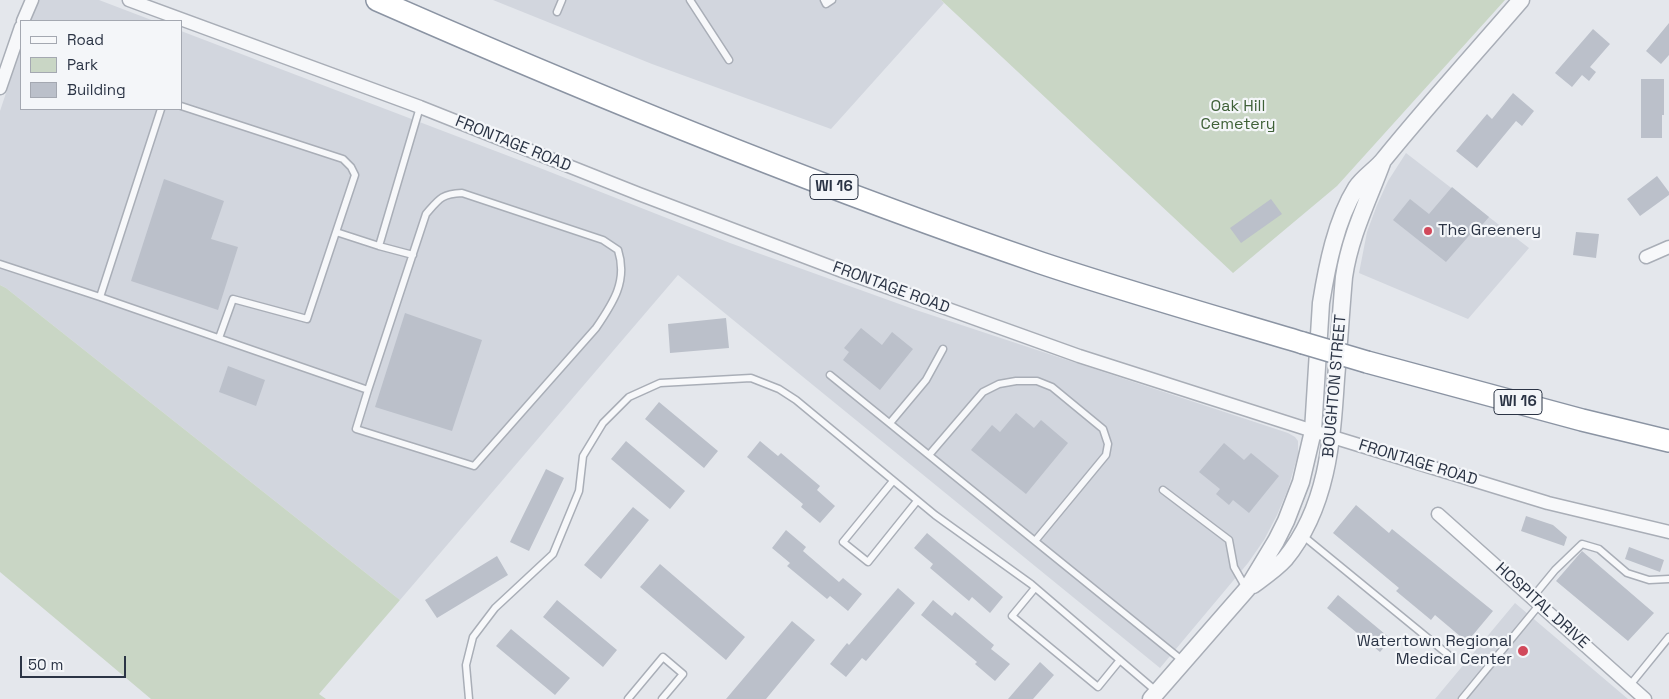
<!DOCTYPE html>
<html>
<head>
<meta charset="utf-8">
<style>
	body { margin:0 }
	#map { position:relative; width:1669px; height:699px; overflow:hidden; background:#e4e7ec; font-family:"Space Grotesk",sans-serif }
	canvas { display:block }
	.legend { position:absolute; left:20px; top:20px; width:162px; height:90px; box-sizing:border-box; background:#f4f6f9; border:1px solid #a4a8b1; margin:0; padding:6px 9px; list-style:none; font-size:15px; color:#2b3445 }
	.legend li { display:flex; align-items:center; gap:10px; height:25px }
	.legend b { width:25px; border:1px solid #a4a8b1 }
	.scale { position:absolute; left:20px; top:656px; width:106px; height:22px; box-sizing:border-box; border:2px solid #2b3445; border-top:0; padding-left:6px; font-size:15px; line-height:18px; white-space:nowrap; color:#2b3445; -webkit-text-stroke:4px #f4f6f9; paint-order:stroke }
</style>
</head>
<body>
<div id="map">
<canvas width="1669" height="699"></canvas>
<ul class="legend">
<li><b style="height:6px;background:#f7f8fa"></b>Road</li>
<li><b style="height:14px;background:#c9d6c5"></b>Park</li>
<li><b style="height:14px;background:#bbc0ca"></b>Building</li>
</ul>
<div class="scale">50 m</div>
</div>
<script>
const ctx = document.querySelector('canvas').getContext('2d');
ctx.lineJoin = 'round';
function paint(path, color) { ctx.fillStyle = color; ctx.fill(path, 'evenodd'); }
function trace(path, color, width, dash) { ctx.strokeStyle = color; ctx.lineWidth = width; ctx.lineCap = dash ? 'butt' : 'round'; ctx.setLineDash(dash || []); ctx.stroke(path); }
function label(font, color, halo, rows, align = 'center') {
  ctx.font = font + ' "Space Grotesk",sans-serif'; ctx.lineWidth = 4.5; ctx.setLineDash([]); ctx.textBaseline = 'middle'; ctx.strokeStyle = halo; ctx.fillStyle = color; for (const [text, x, y, turn = 0] of rows) {
    ctx.save(); ctx.translate(x, y); ctx.rotate((+turn || 0) * Math.PI / 180); ctx.textAlign = isNaN(turn) ? turn : align; if (halo) ctx.strokeText(text, 0, 0); ctx.fillText(text, 0, 0); ctx.restore();
  }
}
paint(new Path2D(`
	M38,0h61l55,21h-124z
	M493,0h448l3,3 -113,126 -179,-65z
	M181,31l359,137 190,75 186,67 372,123 7,4 3,4v13l-10,35 -11,26 -13,25 -16,23 -88,105 -482,-393 -278,325 -394,-312 -6,-3v-174l21,-63v61h160z
	M1406,153l123,95 -61,71 -109,-46 8,-41 10,-27 11,-24z
	M1515,603l113,96h-193z`), '#d2d6de');
paint(new Path2D(`
	M941,0h564l-168,186 -104,87z
	M0,285l6,3 394,312 -81,94 7,5h-175l-151,-127z`), '#c9d6c5');
paint(new Path2D(`
	M1669,23v32l-8,9 -15,-13z
	M1593,29l17,15 -20,23 6,5 -7,9 -7,-6 -10,12 -17,-14z
	M1641,79h23v36h-2v23h-21z
	M1513,93l21,18 -12,15 -6,-5 -39,47 -21,-17 31,-37 5,5z
	M1657,176l12,16v3l-29,21 -13,-17z
	M164,179l60,22 -13,38 27,8 -20,63 -87,-29z
	M1452,187l37,30 -13,15 -2,-2 -28,32 -53,-42 17,-21 19,15z
	M1271,199l11,15 -41,29 -11,-15z
	M1576,232l23,2 -3,24 -23,-3z
	M405,313l77,27 -30,91 -77,-24z
	M726,318l3,30 -59,5 -2,-29z
	M861,328l21,17 10,-13 21,17 -33,41 -37,-30 6,-8 -5,-4z
	M228,366l37,14 -9,26 -37,-14z
	M659,402l59,49 -14,17 -59,-49z
	M1016,413l18,15 7,-8 27,23 -42,51 -55,-44 21,-25 8,7z
	M626,441l59,50 -15,18 -59,-50z
	M760,441l18,15 3,-3 39,33 -3,4 18,16 -15,17 -19,-16 2,-3 -56,-47z
	M1224,443l20,17 7,-7 28,23 -30,37 -16,-13 -4,5 -13,-11 4,-5 -21,-17z
	M546,469l18,9 -35,73 -19,-9z
	M1356,505l33,28 3,-4 101,82 -26,31 -32,-27 -4,5 -35,-29 3,-3 -66,-55z
	M633,507l16,13 -48,59 -17,-14z
	M1526,516l27,9 14,12 -3,9 -43,-15z
	M786,530l20,17 -3,4 36,31 4,-4 19,16 -14,17 -18,-15 -3,3 -40,-33 3,-3 -18,-15z
	M927,533l76,64 -13,16 -18,-16 -3,4 -39,-33 3,-4 -19,-16z
	M1629,547l35,13 -4,12 -35,-13z
	M1582,551l72,62 -26,28 -72,-60z
	M497,556l11,19 -71,43 -12,-18z
	M660,564l85,73 -19,23 -86,-73z
	M898,588l17,15 -49,58 -4,-3 -16,19 -16,-13 17,-21 2,2z
	M1338,595l53,44 -11,13 -53,-44z
	M557,600l60,50 -14,17 -60,-50z
	M933,600l19,16 3,-4 39,33 -3,4 19,15 -15,17 -20,-17 2,-2 -56,-47z
	M792,621l23,19 -49,59h-40z
	M511,629l59,49 -15,17 -59,-49z
	M1040,662l14,13 -21,24h-25z`), '#bbc0ca');
const service = new Path2D(`
	M690,0l39,60
	M824,0l2,4 6,-4
	M557,12l5,-12
	M181,106l162,53 8,8 4,8 -19,57 43,14 41,-139
	M379,246l34,9
	M0,264l100,33 61,-188
	M100,297l268,93 -12,39 118,37 122,-138c17,-25 32,-47 22,-78l-15,-10 -141,-47c-21,1 -23,6 -36,21l-58,176
	M219,338l14,-39 74,20 29,-87
	M830,375l353,286
	M890,423l36,-43 17,-31
	M929,455l54,-63 16,-8 17,-3h21l15,6 51,42 5,15 -2,11 -71,86
	M893,481l-50,61 25,20 49,-61
	M1163,490l66,50 5,27 12,21
	M1302,535l149,122
	M1035,588l-23,28 86,71 22,-27
	M1532,598l23,-28 27,-26 17,5 28,24 22,7 20,-1
	M1630,685l39,-48
	M469,699l-3,-34 7,-28 22,-29 58,-54 26,-63 4,-35 20,-33 26,-26 31,-14 91,-5 28,11 17,11 139,115 96,69 125,107
	M628,699l35,-42 20,17 -21,25
	M1462,699l78,-95`);
const minor = new Path2D(`
	M129,0l291,107 219,87 203,77 237,85 234,75 235,72 121,29
	M23,21l9,-21
	M0,88l21,-61
	M1646,257l23,-10
	M1438,514l207,185`);
const tertiary = new Path2D(`
	M1253,585c11,-8 23,-16 32,-26 42,-51 47,-117 51,-180 3,-34 5,-68 8,-102 6,-41 24,-76 38,-114
	M1151,699l96,-110 29,-48 10,-20 15,-39 12,-51 8,-128c6,-37 15,-83 35,-115 8,-12 21,-19 29,-30 44,-54 91,-106 136,-158`);
const trunk = new Path2D(`
	M377,0c218,96 439,186 664,263 87,29 175,54 262,80
	M1367,362l215,58 87,21`);
trace(service, '#a9aeb7', 9);
trace(minor, '#a9aeb7', 15);
trace(tertiary, '#a9aeb7', 19);
trace(trunk, '#8b94a3', 24);
trace(service, '#f7f8fa', 6);
trace(minor, '#f7f8fa', 12);
trace(tertiary, '#f7f8fa', 16);
trace(trunk, '#fff', 21);
const trunkBridge = new Path2D(`
	M1303,343l64,19`);
trace(trunkBridge, '#8b94a3', 24, []);
trace(trunkBridge, '#fff', 21);
for (const [x, y, r, color] of [
	[1428,231,5,"#d1495b"],
	[1523,651,6,"#d1495b"]
]) { const dot = new Path2D(); dot.arc(x, y, r, 0, 2 * Math.PI); ctx.fillStyle = color; ctx.fill(dot); trace(dot, '#f4f6f9', 2); }
for (const [x, y, w] of [
	[834,187,48],
	[1518,402,48]
]) { const box = new Path2D(); box.roundRect(x - w / 2, y - 12.5, w, 25, 4); ctx.fillStyle = '#f4f6f9'; ctx.fill(box); trace(box, '#2b3445', 1); }
label('bold 15px', '#2b3445', null, [
	["WI 16",834,187],
	["WI 16",1518,402]
]);
label('16px', '#3f6138', '#f4f6f9', [
	["Oak Hill",1238,107],
	["Cemetery",1238,125]
]);
label('16px', '#2b3445', '#f4f6f9', [
	["FRONTAGE ROAD",513,144,22],
	["FRONTAGE ROAD",891,288,20],
	["BOUGHTON STREET",1335,386,-85],
	["FRONTAGE ROAD",1418,463,17],
	["HOSPITAL DRIVE",1542,606,42]
]);
label('16px', '#2b3445', '#f4f6f9', [
	["The Greenery",1438,231],
	["Watertown Regional",1512,642,"right"],
	["Medical Center",1512,660,"right"]
], 'left');
</script>
</body>
</html>
